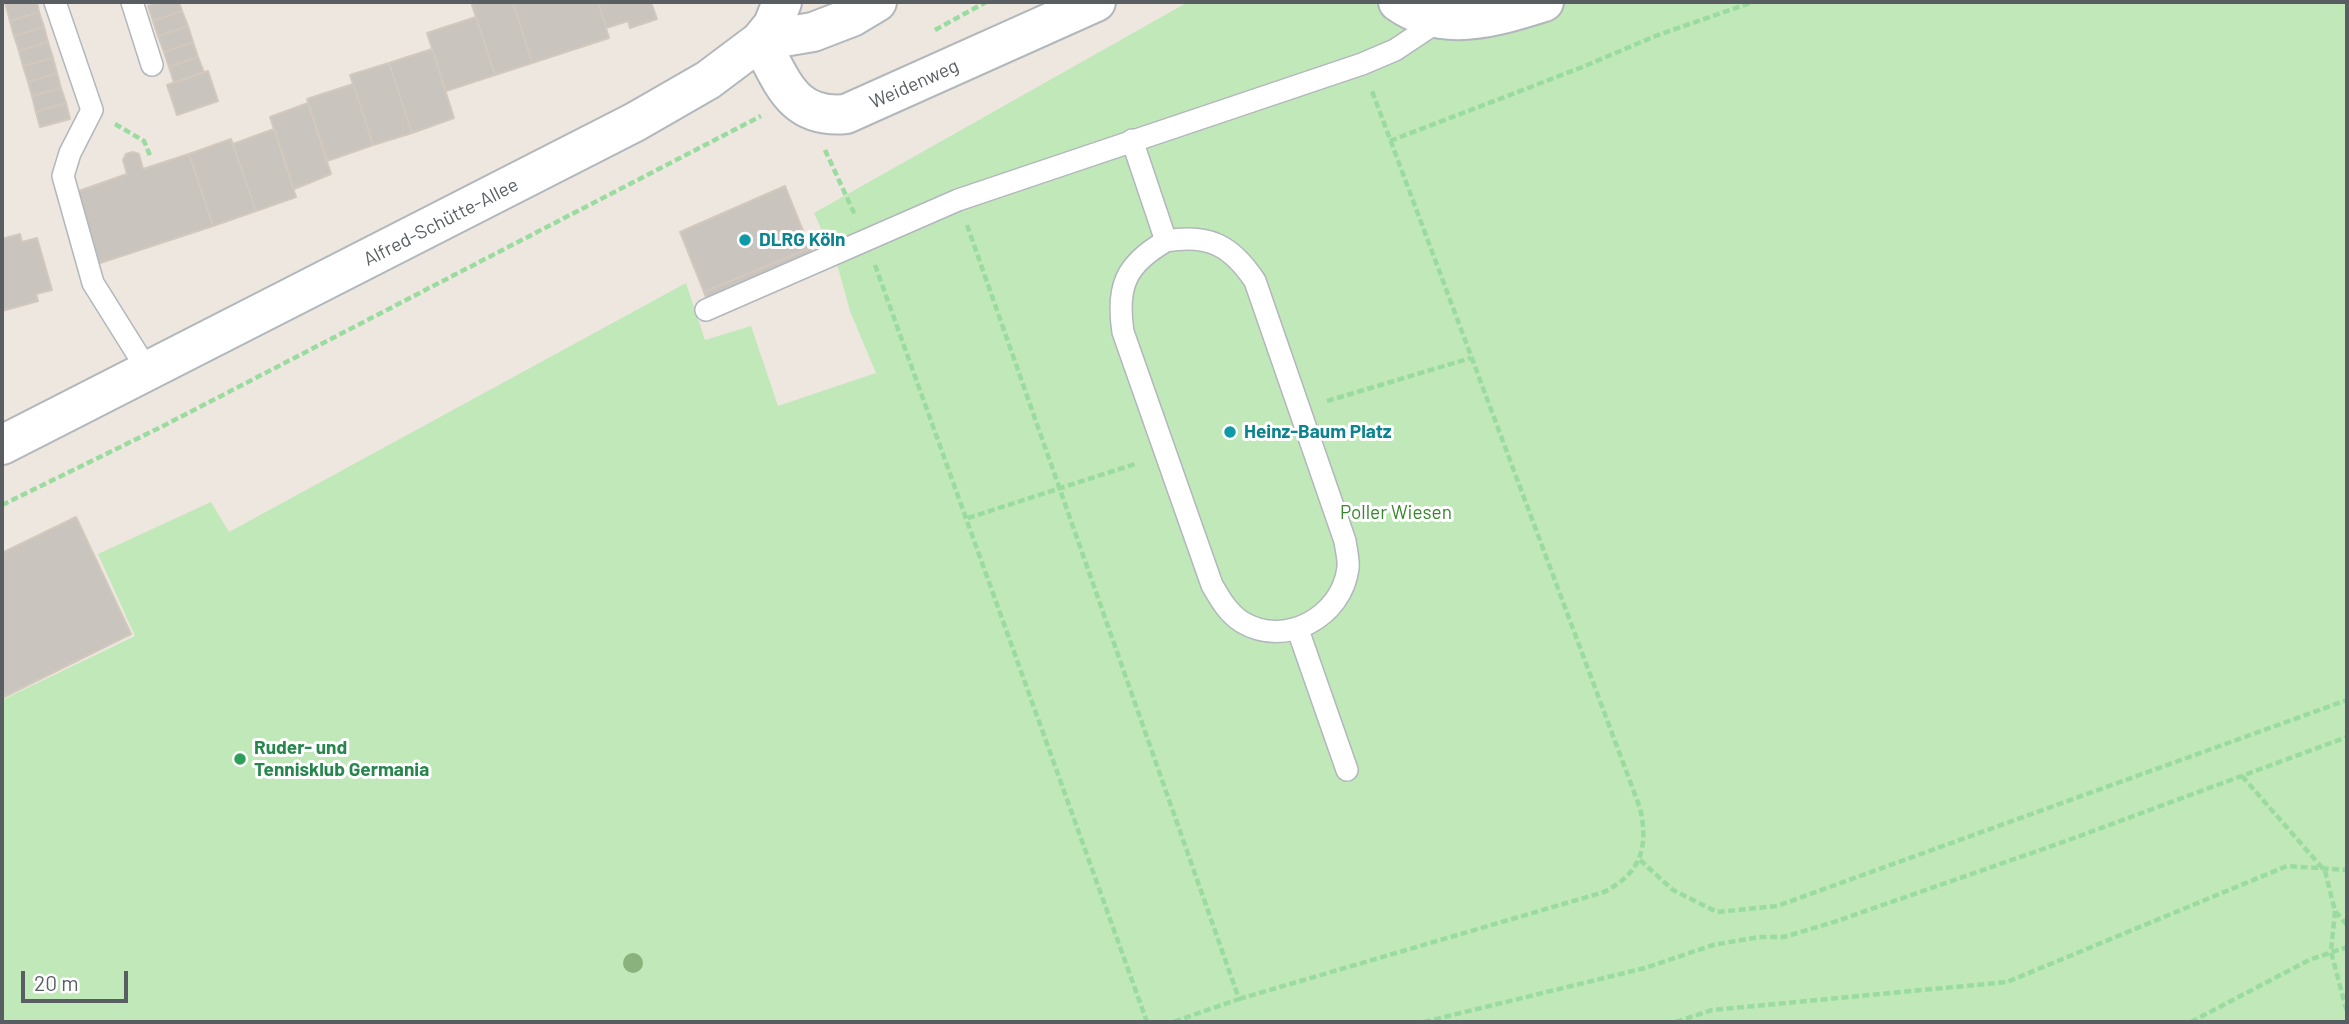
<!DOCTYPE html>
<html>
<head>
<meta charset="utf-8">
<style>
	body { margin:0 }
	#map { position:relative; width:2349px; height:1024px; overflow:hidden; background:#ede7df; font-family:Barlow,sans-serif }
	canvas { display:block }
	.frame { position:absolute; inset:0; border:4px solid #585e62; pointer-events:none }
	.scale { position:absolute; left:21px; top:971px; width:107px; height:32px; box-sizing:border-box; border:4px solid #585e62; border-top:0; padding-left:9px; font-size:21px; line-height:24px; white-space:nowrap; color:#585e62; -webkit-text-stroke:5px #fff; paint-order:stroke }
</style>
</head>
<body>
<div id="map">
<canvas width="2349" height="1024"></canvas>
<div class="frame"></div>
<div class="scale">20 m</div>
</div>
<script>
const ctx = document.querySelector('canvas').getContext('2d');
ctx.lineJoin = 'round';
function paint(path, color) { ctx.fillStyle = color; ctx.fill(path, 'evenodd'); }
function trace(path, color, width, dash) { ctx.strokeStyle = color; ctx.lineWidth = width; ctx.lineCap = dash ? 'butt' : 'round'; ctx.setLineDash(dash || []); ctx.stroke(path); }
function label(font, color, halo, rows, align = 'center') {
  ctx.font = font + ' Barlow,sans-serif'; ctx.lineWidth = 6; ctx.setLineDash([]); ctx.textBaseline = 'middle'; ctx.strokeStyle = halo; ctx.fillStyle = color; for (const [text, x, y, turn = 0] of rows) {
    ctx.save(); ctx.translate(x, y); ctx.rotate((+turn || 0) * Math.PI / 180); ctx.textAlign = isNaN(turn) ? turn : align; if (halo) ctx.strokeText(text, 0, 0); ctx.fillText(text, 0, 0); ctx.restore();
  }
}
paint(new Path2D(`
	M1188,2h1159v1020h-2345v-322l133,-64 -37,-82 113,-52 18,30 457,-249 19,57 46,-14 27,80 98,-33 -26,-62 -13,-47 -23,-51z`), '#c0e8b8');
const building = new Path2D(`
	M5,2h32l2,10 -29,9z
	M160,2h19l3,9 -29,10 -5,-15z
	M480,2h33l19,61 -37,12 -23,-70z
	M513,2h85l11,36 -77,25z
	M598,2h53l6,17 -27,9 -2,-7 -22,7z
	M182,11l6,15 -30,10 -5,-15z
	M39,12l5,15 -30,9 -4,-15z
	M476,17l19,58 -49,16 -19,-58z
	M188,26l5,16 -29,10 -6,-16z
	M44,27l4,15 -29,9 -5,-15z
	M48,42l5,16 -30,8 -4,-15z
	M193,42l5,15 -29,10 -5,-15z
	M432,49l22,69 -42,15 -23,-70z
	M198,57l6,15 -30,11 -5,-16z
	M53,58l4,15 -29,9 -5,-16z
	M389,63l23,70 -39,12 -23,-70z
	M208,71l10,30 -41,14 -10,-30z
	M57,73l4,15 -29,8 -4,-14z
	M353,84l20,61 -46,16 -20,-62z
	M61,88l5,15 -30,9 -4,-16z
	M66,103l4,16 -30,8 -4,-15z
	M308,103l23,71 -37,15 -24,-72z
	M274,129l22,68 -40,14 -23,-67z
	M231,139l25,72 -43,15 -24,-72z
	M133,152l6,2 4,15 46,-15 24,72 -116,38 -21,-72 51,-18 -4,-14 3,-6z
	M785,186l25,62 -106,44 -24,-60z
	M20,234l2,8 15,-4 15,52 -16,4 2,7 -36,10v-72z
	M810,248l3,8 -106,44 -3,-8z
	M76,517l55,117 -129,64v-145z`);
paint(building, '#cac4be');
trace(building, '#d2c8bd', 2);
const lane = new Path2D(`
	M55,2l37,108 -22,43 -7,23 30,107 55,88
	M132,2l20,63
	M1132,140l34,101c-40,23 -50,45 -43,91l89,253c8,14 16,28 30,37 43,26 100,-5 106,-54 1,-8 -2,-19 -3,-27l-90,-260c-24,-36 -46,-47 -89,-40
	M706,310l252,-110 404,-136 33,-14 45,-30
	M1298,630l49,140`);
const street = new Path2D(`
	M1398,2c45,32 98,15 146,0
	M760,41c23,41 32,78 86,73l250,-112
	M760,41l13,-16 9,-23
	M2,445l633,-323 73,-42 52,-39 53,-9 39,-15 25,-15`);
trace(lane, '#b2b7bc', 24);
trace(street, '#b2b7bc', 42);
trace(new Path2D(`
	M935,30l51,-28
	M115,124l29,17 7,17
	M1390,141l190,-73 78,-33 95,-33
	M825,150l30,65
	M967,225l272,774 -66,23
	M875,265l272,757
	M1327,401l144,-43
	M2,505l161,-79 598,-310
	M968,518l170,-55
	M2242,776l83,95 10,40 12,14
	M1640,860l33,30 44,22 60,-6 570,-206
	M2335,911l-4,41 16,60
	M1239,999l365,-107c37,-19 45,-45 36,-84l-268,-717
	M1424,1022l221,-54 68,-23 46,-8h25l50,-15 232,-81 281,-104
	M1676,1022l36,-12 295,-28 280,-116 60,4
	M2191,1022l118,-62 38,-13`), '#9adba0', 4.5, [7, 3.5]);
trace(lane, '#fff', 21);
trace(street, '#fff', 38);
ctx.fillStyle = '#89b27d';
for (const [x, y] of [
	[633,963]
]) { ctx.beginPath(); ctx.arc(x, y, 10, 0, 2 * Math.PI); ctx.fill(); }
for (const [x, y, r, color] of [
	[745,240,7,"#0f9aa8"],
	[1230,432,7,"#0f9aa8"],
	[240,759,7,"#2e9e5b"]
]) { const dot = new Path2D(); dot.arc(x, y, r, 0, 2 * Math.PI); ctx.fillStyle = color; ctx.fill(dot); trace(dot, '#fff', 2.5); }
label('19px', '#585e62', '#fff', [
	["Weidenweg",914,84,-24],
	["Alfred-Schütte-Allee",441,222,-27]
]);
label('bold 19px', '#0d838f', '#fff', [
	["DLRG Köln",759,240],
	["Heinz-Baum Platz",1244,432]
], 'left');
label('19px', '#37862c', '#fff', [
	["Poller Wiesen",1396,513]
]);
label('bold 19px', '#27864d', '#fff', [
	["Ruder- und",254,748],
	["Tennisklub Germania",254,770]
], 'left');
</script>
</body>
</html>
